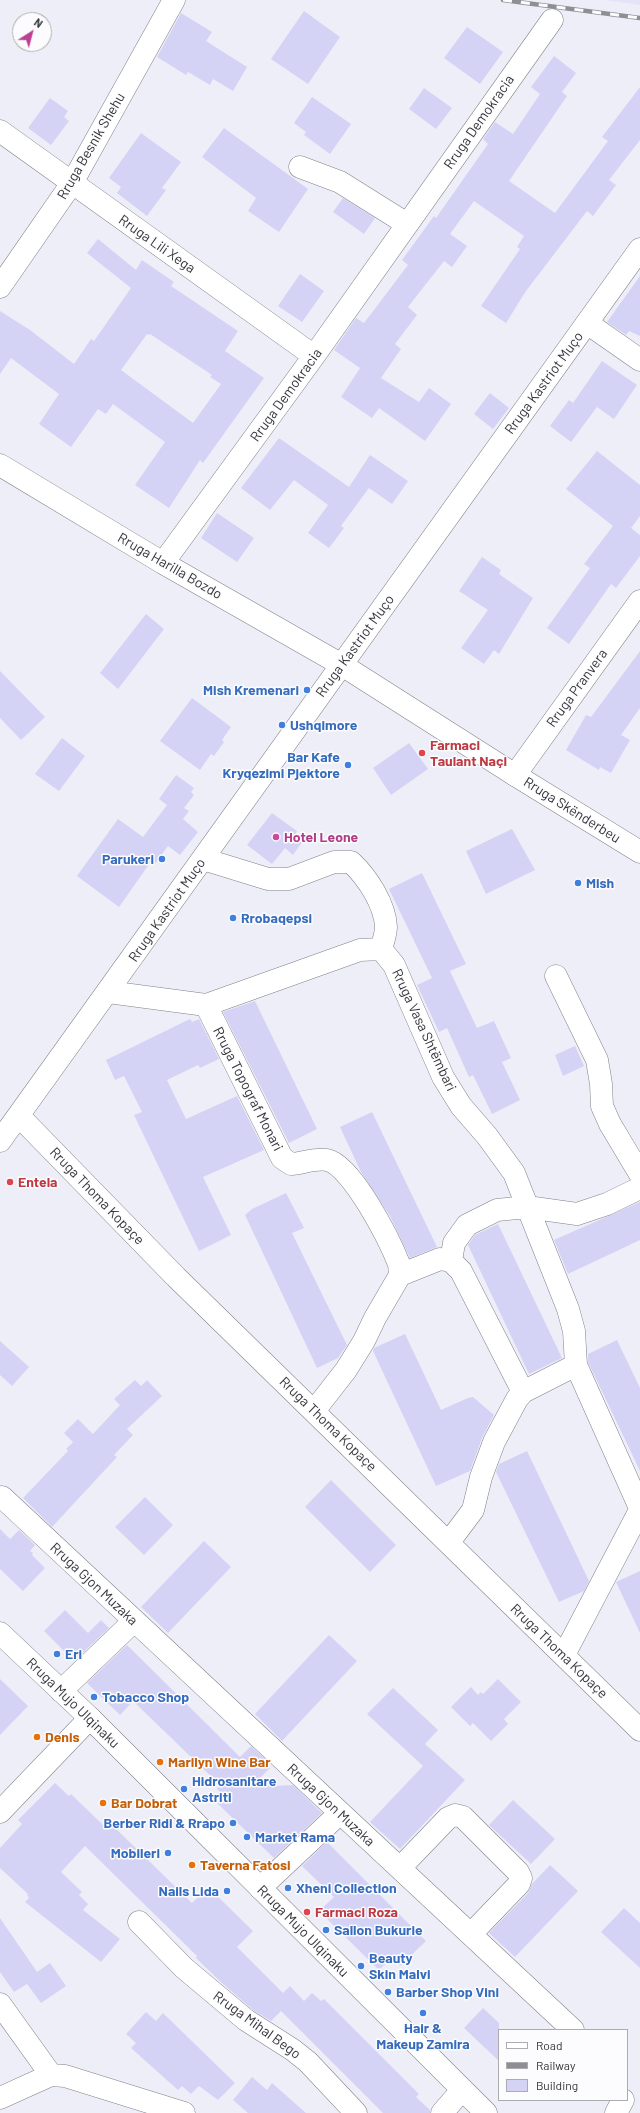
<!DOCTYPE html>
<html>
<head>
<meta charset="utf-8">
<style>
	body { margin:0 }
	#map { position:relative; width:640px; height:2113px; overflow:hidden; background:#eeeef8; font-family:Barlow,sans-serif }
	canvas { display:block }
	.legend { position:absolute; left:498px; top:2029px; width:130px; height:72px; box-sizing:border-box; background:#fcfcfe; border:1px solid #acacaf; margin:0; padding:5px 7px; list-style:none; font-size:12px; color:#343438 }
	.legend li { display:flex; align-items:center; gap:8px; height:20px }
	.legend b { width:20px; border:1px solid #acacaf }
	.north { position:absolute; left:12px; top:12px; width:40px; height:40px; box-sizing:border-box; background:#fcfcfe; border:1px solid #acacaf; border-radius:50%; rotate:36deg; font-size:11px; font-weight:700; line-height:16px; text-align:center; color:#343438 }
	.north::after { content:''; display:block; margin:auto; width:14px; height:18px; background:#bd4192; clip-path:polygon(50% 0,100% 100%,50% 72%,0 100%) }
</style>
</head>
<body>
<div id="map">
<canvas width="640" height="2113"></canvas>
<ul class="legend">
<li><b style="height:5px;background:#fff"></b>Road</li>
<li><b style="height:5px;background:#8e8e95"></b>Railway</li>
<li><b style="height:11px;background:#d4d3f6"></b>Building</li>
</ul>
<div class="north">N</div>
</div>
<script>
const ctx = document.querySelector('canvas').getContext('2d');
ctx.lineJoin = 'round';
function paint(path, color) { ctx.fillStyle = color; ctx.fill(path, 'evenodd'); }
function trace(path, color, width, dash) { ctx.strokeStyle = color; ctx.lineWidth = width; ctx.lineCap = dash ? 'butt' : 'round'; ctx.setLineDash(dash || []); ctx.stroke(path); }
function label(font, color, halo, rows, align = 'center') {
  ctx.font = font + ' Barlow,sans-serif'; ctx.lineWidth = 3; ctx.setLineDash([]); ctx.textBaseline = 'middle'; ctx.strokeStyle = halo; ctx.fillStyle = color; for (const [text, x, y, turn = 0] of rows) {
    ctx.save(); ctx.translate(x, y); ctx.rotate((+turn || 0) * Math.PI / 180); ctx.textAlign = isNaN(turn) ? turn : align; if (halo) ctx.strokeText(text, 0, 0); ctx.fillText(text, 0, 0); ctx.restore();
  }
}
paint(new Path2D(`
	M604,0h36v5z`), '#e6e2f8');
paint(new Path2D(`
	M304,11l36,26 -32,47 -37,-25z
	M181,13l31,19 -6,9 41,26 -14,24 -20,-12 -3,6 -22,-13 -2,3 -29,-18z
	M467,27l36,25 -23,32 -36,-26z
	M554,56l22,17 -14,19 5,4 -58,85 46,32 53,-72 -6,-4 38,-50v53l-31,40 7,5 -23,31 -6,-5 -61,80 -20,32 -25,-17 39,-57 -3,-2 7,-11 -50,-35 -24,33 17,12 -15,21 -8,-6 -36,46 9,8 -22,29 6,5 -20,29 38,24 10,-14 22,16 -26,37 -46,-33 -7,10 -31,-21 19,-29 -26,-18 22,-32 8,5 44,-58 -6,-5 32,-44 2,2 52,-74 -5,-5 12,-17 18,12 27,-40 -9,-7z
	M424,88l28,20 -16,21 -27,-20z
	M312,97l39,27 -21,30 -26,-19 2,-3 -12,-9z
	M50,98l18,13 -4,6 5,4 -18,24 -23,-17z
	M224,128l84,61 -29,43 -31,-21 8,-13 -54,-41z
	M141,133l40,29 -19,26 4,2 -19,26 -30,-23 4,-6 -12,-9z
	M343,198l32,20 -11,16 -31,-22z
	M98,239l38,31 6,-10 32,22 -3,4 67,45 -13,20 39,27 -61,85 -3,-3 -31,48 -34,-23 30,-43 -52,-38 -7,10 -8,-5 -27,38 -32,-23 20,-30 -48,-36 -11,16v-63l30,19 44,34 17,-25 3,2 37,-53 -44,-35zM147,334l2,1 1,-1 62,41 -2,2 11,7 -28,39 -72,-53z
	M300,274l24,17 -22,31 -24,-16z
	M640,276v60l-11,-5 -3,4 -19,-13z
	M602,361l35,24 -23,34 -17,-12 -26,35 -21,-16 19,-26 4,3z
	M490,393l19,15 -16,21 -19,-15z
	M279,438l70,49 21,-32 38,26 -16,23 -23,-16 -28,38 3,2 -15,20 -21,-15 20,-28 -34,-25 -24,30 -29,-22z
	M597,451l43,34v31l-9,12 9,7v21l-24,32 -5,-4 -42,60 -22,-16 43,-60 -6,-4 29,-38 -47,-37z
	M217,513l37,25 -17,24 -36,-24z
	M482,557l19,13 -2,4 34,24 -34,56 -5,-4 -10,14 -23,-16 27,-38 -29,-19z
	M146,614l18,15 -46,60 -18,-16z
	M640,651v57l-19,27 9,5 -19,33 -11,-6 -1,3 -33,-20 20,-35 5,2z
	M0,671l45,46 -24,23 -21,-22z
	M192,698l39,29 -9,13 2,2 -10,14 -3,-2 -11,16 -40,-29z
	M62,738l23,18 -26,35 -24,-17z
	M409,743l19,26 -37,26 -18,-27z
	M176,775l18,13 -3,4 3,3 -10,13 5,3 -6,8 15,13 -18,23 -12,-9 -14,19 -4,-2 -31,44 -42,-31 41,-57 25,18 24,-32 -8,-6z
	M272,813l25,18 -1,2 7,8 -10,14 -8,-7 -13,16 -25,-19z
	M512,829l23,41 -49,24 -20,-43z
	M422,873l44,91 -16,7 27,57 17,-7 17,37 -9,4 18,38 -28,14 -19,-39 -4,2 -22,-49 -8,4 -22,-47 15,-7 -43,-89z
	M255,1001l62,128 -28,14 -66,-131z
	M190,1019l2,3 7,-3 20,40 -19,9 -2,-3 -31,15 19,39 51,-23 27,54 -61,27 28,58 -32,16 -65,-136 8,-3 -18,-36 -9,4 -9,-20z
	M575,1046l9,20 -21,10 -8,-21z
	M372,1112l65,135 -27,11 -20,-42 -29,-44 -21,-45z
	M286,1193l18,35 -12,5 55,112 -9,13 -21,10 -72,-153 7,-6z
	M640,1202v38l-72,34 -14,-34z
	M498,1224l64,134 -33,16 -61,-129 7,-10z
	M405,1334l36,76 27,-12 5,-1 21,18 -12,23 -12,33 -34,15 -63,-135 1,-3z
	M617,1340l23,48v83l-52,-109v-8z
	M0,1341l29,26 -17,19 -12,-11z
	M135,1380l6,6 6,-6 15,16 -35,33 6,6 -19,20 3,2 -65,70 -29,-29 45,-47 -2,-2 7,-7 -9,-9 14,-14 15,15 27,-29 -6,-6z
	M527,1451l62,130 -5,10 -25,11 -63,-130 3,-8z
	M331,1480l65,65 -26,27 -65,-65z
	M145,1497l28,28 -29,30 -29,-28z
	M0,1529l10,10 9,-9 16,15 -5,6 3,2 -1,2 13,13 -22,23 -23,-22z
	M204,1541l27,26 -63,66 -27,-26z
	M640,1571v62l-24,-51z
	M65,1610l23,23 13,-13 8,8 -35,33 -30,-30z
	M329,1635l28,26 -75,80 -27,-27z
	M127,1645l113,112 11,-11 14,13 -2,3 7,6 -19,19 42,-2 29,28 -48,45 -57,-55 7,-7 -7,-7 3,-4 -87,-84 -13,14 -33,-32z
	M0,1679l28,27 -28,29z
	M498,1679l23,23 -17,17 4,5 -17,17 -18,-18 -3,3 -19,-19 20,-20 7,8 3,-3 2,2z
	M393,1688l45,42 -13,14 40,36 -65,69 -30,-27 53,-56 -56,-52z
	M55,1783l14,13 2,-2 33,32 5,-4 83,81 16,-16 45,44 -16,16 46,46 7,-7 14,15 8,-8 9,8 3,-2 95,95 -3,3 14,13v3h-47l-102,-102 -10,10 -18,-11 -30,-26 -27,-26 1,-2 -112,-110 -24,26 21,20 -3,3 9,9 -5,6 37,29 -19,23 -76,-60 4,-4 -2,-3 1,-1 -28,-26v-20l22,-24 -4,-4z
	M513,1800l42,39 -24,25 -42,-39z
	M327,1842l99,99 -26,25 -8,-9 -13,13 -60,-59 15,-14 -32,-31z
	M550,1865l28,26 -63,66 -26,-24 39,-40 4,-9z
	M624,1908l16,15v45l-39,-36z
	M0,1918l37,54 13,-9 16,23 -25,17 -14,-19 -13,8 -14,-20z
	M483,2008l16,15v38l-35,-33z
	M146,2012l10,9 7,-8 72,70 -17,17 -19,-14 -8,8 -9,-8 -4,4 -47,-42 5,-5 -10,-9z
	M252,2077l15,13 5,-7 34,30h-58l-15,-13z`), '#d4d3f6');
const street = new Path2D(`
	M0,131l314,225
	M300,167l40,15 67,42
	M0,287l72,-104 102,-183
	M587,323l53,37
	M0,465l163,98 179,102
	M163,563l151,-207 238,-336
	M515,775l125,-174
	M203,859l65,20h21l45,-17h17c16,15 34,42 35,65 0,7 -3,15 -5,22
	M556,976l41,84 4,24 1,22 8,18 30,50
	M108,992l98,13 154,-55 21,-1 13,16 49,112 18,29 26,30 27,37 54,136 6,22 2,34 64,143
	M206,1005l76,153 9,6c13,-1 24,-6 36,-4 25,5 63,81 72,104l1,11 -25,43 -11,23 -18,29 -32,41
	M19,1116l157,161 464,453
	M451,1261l3,-18 13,-18 30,-15 30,-3 50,7 30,-10 33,-16
	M400,1275l40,-16 11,2 10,10 62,121
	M2,1497l571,533
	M449,1542l24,-32 8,-33 13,-35 23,-43 6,-7 53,-27
	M564,1655l76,-145
	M61,1691l73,-70
	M0,1812l90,-94
	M400,1868l48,-50 7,-3 8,2 55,55 3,6 -2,6 -48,50
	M260,1888l80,-75
	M139,1922l45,46 62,52 47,30 15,12 48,51
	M0,2004l51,71
	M0,2098l51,-23 14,1 119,37
	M442,2113l20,-23
	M616,2113l7,-13`);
const secondary = new Path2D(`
	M342,665l173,110 125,77
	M0,1141l640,-892
	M0,1633l90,85 396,395`);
trace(street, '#808089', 23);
trace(secondary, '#808089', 23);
trace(street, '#fff', 22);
trace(secondary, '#fff', 22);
const rail = new Path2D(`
	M503,0l137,18`);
trace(rail, '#8e8e95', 4.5);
trace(rail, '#fcfcfe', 3, [9]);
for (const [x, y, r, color] of [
	[307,690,4,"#3f7fe0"],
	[282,725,4,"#3f7fe0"],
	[422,753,4,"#e0444e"],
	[348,765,4,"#3f7fe0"],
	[276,837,4,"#d1479c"],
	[162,859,4,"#3f7fe0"],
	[578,883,4,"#3f7fe0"],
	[233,918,4,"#3f7fe0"],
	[10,1182,4,"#e0444e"],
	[57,1654,4,"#3f7fe0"],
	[94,1697,4,"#3f7fe0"],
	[37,1737,4,"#e8710a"],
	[160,1762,4,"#e8710a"],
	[184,1789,4,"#3f7fe0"],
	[103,1803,4,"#e8710a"],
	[233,1823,4,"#3f7fe0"],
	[247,1837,4,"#3f7fe0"],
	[168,1853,4,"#3f7fe0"],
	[192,1865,4,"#e8710a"],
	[288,1888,4,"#3f7fe0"],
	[227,1891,4,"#3f7fe0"],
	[307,1912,4,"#e0444e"],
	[326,1930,4,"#3f7fe0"],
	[361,1966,4,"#3f7fe0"],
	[388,1992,4,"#3f7fe0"],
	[423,2013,4,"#3f7fe0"]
]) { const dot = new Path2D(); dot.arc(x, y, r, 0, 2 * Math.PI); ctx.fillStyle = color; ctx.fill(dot); trace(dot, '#fcfcfe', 1.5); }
label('14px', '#343438', '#fcfcfe', [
	["Rruga Demokracia",479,122,-55],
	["Rruga Besnik Shehu",91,146,-60],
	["Rruga Lili Xega",157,244,35],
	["Rruga Kastriot Muço",544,383,-54],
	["Rruga Demokracia",286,395,-54],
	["Rruga Harilla Bozdo",170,566,30],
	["Rruga Kastriot Muço",355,646,-54],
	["Rruga Pranvera",577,688,-54],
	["Rruga Skënderbeu",572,810,32],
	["Rruga Kastriot Muço",167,910,-55],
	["Rruga Vasa Shtëmbari",424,1030,65],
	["Rruga Topograf Monari",248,1089,63],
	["Rruga Thoma Kopaçe",97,1196,46],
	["Rruga Thoma Kopaçe",328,1424,44],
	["Rruga Gjon Muzaka",94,1584,43],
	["Rruga Thoma Kopaçe",559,1651,44],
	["Rruga Mujo Ulqinaku",73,1703,44],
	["Rruga Gjon Muzaka",331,1805,43],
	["Rruga Mujo Ulqinaku",303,1931,45],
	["Rruga Mihal Bego",257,2025,36]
]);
label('bold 14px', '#366cbe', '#fcfcfe', [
	["Mish Kremenari",299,690,"right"],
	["Ushqimore",290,725],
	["Bar Kafe",340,757,"right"],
	["Kryqezimi Pjektore",340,773,"right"],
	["Parukeri",154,859,"right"],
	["Mish",586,883],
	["Rrobaqepsi",241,918],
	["Eri",65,1654],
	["Tobacco Shop",102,1697],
	["Hidrosanitare",192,1781],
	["Astriti",192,1797],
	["Berber Ridi & Rrapo",225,1823,"right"],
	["Market Rama",255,1837],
	["Mobileri",160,1853,"right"],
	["Xheni Collection",296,1888],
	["Nails Lida",219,1891,"right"],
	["Sallon Bukurie",334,1930],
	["Beauty",369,1958],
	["Skin Malvi",369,1974],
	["Barber Shop Vini",396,1992],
	["Hair &",423,2028,"center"],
	["Makeup Zamira",423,2044,"center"]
], 'left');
label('bold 14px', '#be3a42', '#fcfcfe', [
	["Farmaci",430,745],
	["Taulant Naçi",430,761],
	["Entela",18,1182],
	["Farmaci Roza",315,1912]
], 'left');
label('bold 14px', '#b23c85', '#fcfcfe', [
	["Hotel Leone",284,837]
], 'left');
label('bold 14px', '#c56008', '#fcfcfe', [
	["Denis",45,1737],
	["Marilyn Wine Bar",168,1762],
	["Bar Dobrat",111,1803],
	["Taverna Fatosi",200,1865]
], 'left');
</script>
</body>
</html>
